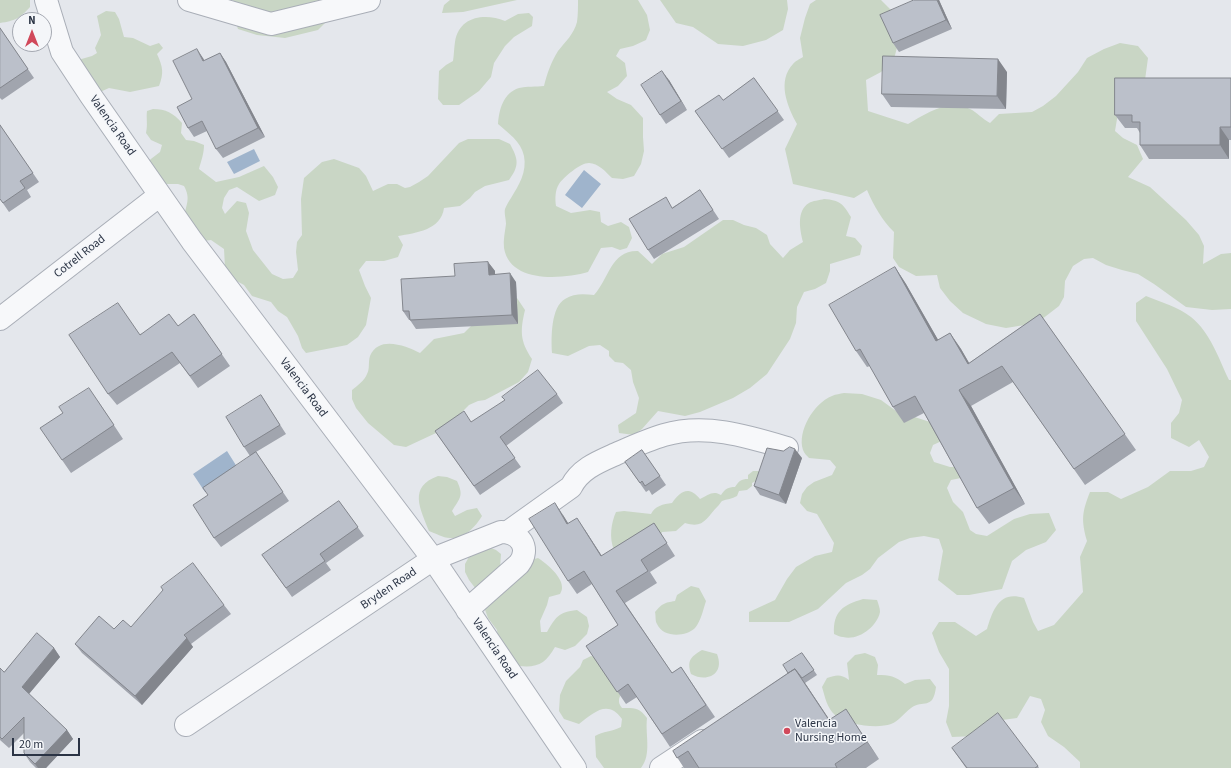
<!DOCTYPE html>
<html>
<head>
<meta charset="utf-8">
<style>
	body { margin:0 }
	#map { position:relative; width:1231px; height:768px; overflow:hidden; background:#e4e7ec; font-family:"Source Sans 3",sans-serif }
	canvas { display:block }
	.north { position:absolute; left:12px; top:12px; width:40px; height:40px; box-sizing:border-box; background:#f4f6f9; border:1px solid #a4a8b1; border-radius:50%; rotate:0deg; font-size:11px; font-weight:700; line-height:16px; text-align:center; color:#2b3445 }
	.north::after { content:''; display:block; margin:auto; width:14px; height:18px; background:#d1495b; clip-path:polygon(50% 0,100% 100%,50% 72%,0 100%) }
	.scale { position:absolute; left:12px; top:738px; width:68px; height:18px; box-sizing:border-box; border:2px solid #2b3445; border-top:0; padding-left:5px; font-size:12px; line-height:14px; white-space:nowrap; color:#2b3445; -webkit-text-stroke:3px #f4f6f9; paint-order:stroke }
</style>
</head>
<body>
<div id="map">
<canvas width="1231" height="768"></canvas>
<div class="north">N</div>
<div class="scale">20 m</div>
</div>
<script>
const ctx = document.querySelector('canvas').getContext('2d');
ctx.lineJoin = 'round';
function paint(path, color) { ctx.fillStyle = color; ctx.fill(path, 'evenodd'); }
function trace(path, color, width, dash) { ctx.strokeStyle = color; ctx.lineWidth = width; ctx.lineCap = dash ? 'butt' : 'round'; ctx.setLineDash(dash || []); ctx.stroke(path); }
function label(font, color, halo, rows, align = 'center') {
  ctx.font = font + ' "Source Sans 3",sans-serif'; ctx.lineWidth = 3; ctx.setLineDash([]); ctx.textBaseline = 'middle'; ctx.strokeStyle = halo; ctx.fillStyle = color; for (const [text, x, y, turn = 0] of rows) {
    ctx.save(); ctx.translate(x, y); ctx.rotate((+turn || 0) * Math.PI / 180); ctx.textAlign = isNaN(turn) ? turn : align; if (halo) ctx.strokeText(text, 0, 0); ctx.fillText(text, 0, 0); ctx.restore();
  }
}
paint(new Path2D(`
	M0,0h30v7c-10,11 -15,14 -30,16z
	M233,0h131l-38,22 -8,8 -33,8 -28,-3 -19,-6c-4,-9 -1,-19 -5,-29z
	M450,0h67l-54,12 -21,1 2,-8z
	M578,0h60l9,15 3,15 -4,10 -13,6 -13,3 -4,7 9,7 2,13 -9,10 -11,6 10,7 14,6 12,13v19l1,14 -3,13 -7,12 -11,3 -11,-1c-6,-6 -14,-15 -23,-15 -9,0 -25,14 -30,21 -4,6 -4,15 -3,22l15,7 19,-3 10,2 1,10 7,4 13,-4 8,5 3,11 -5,10 -7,2 -8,-3 -11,1 -13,24c-25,7 -78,12 -84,-24 -1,-8 1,-16 2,-24 0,-5 -2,-11 -1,-15 1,-3 4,-8 6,-11 8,-13 16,-26 13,-42 -3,-15 -16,-23 -26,-32 1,-14 5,-31 21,-36 8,-2 17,-1 25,-2 3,-12 7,-24 14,-35 7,-9 16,-17 19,-29 1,-7 1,-15 1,-22z
	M660,0h127l1,9 -5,21 -17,10 -23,6 -25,-2 -25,-17 -17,-4z
	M816,0h65l13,13 6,23 -6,23 -13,13 -15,8 2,31 40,13c18,-10 40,-26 62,-15 7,3 12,10 20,14l9,-9 33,-2 11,-6 13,-10 22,-24 9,-14 17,-9 16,-6 18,3 10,12 -3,22 -27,33 -3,18 8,7 14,7 6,14 -15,18 22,10 36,33 13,15 5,11 -1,18 18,-10 10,-1v56l-19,1 -26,-3 -32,-23 -16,-10 -16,-4 -16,-5 -13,-7 -9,1 -11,7 -8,15 -1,16 -5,9 -22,17 -31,5 -20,-4 -23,-11 -13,-12 -10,-13 -3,-13 -21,1 -17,-9 -6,-9 1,-26c-12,-12 -20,-26 -27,-42l-13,8 -61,-14 -8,-35 12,-25c-10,-18 -20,-43 -4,-60 2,-3 7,-5 10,-7l-3,-19 5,-20 5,-14z
	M106,11l9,1 4,7 5,18 9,1 17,8 9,-3 4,5 -6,6c6,13 7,19 2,32l-29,6 -21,-4 -18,8 -13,-36 14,-4 5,-3 -2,-5 6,-13 -4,-19z
	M529,13l4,4 -1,9 -18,11 -9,9 -11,17 -3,14 -12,14 -20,14h-16l-5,-6 1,-28 7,-6 7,-4c1,-6 1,-13 2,-19 4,-26 30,-29 50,-21l13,-7z
	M153,109c13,0 20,4 29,14l-1,10 5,7 8,1 10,4c0,9 -3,16 -5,24l17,13 23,-5 25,-11 9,11 5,10 -3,8 -16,6 -22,-14 -8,3 -5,8 -2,10 3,6 12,-13 9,2 3,10 -3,18 7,19 19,24 11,5 10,-1 5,-8 -2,-18 1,-10 5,-7 -1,-36 3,-21 18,-16 12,-3 25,9 7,8 7,15 15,-7h9l8,4 5,-1 9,-5 9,-6 31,-33 9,-4h31l11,5c8,15 10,21 -1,36l-24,6 -10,6 -5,6 -10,8 -16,2c-3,22 -28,25 -46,28l5,9 -5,12 -14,4h-18l-7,9 6,16 6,12 -5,27 -8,12 -11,8 -41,8 -4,-5 -4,-12 -11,-19 -9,-6 -7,-9 -19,-6 -8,-11 -13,-7 -6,-10 -1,-19 -13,-9 -8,1 -19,-23c2,-14 7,-19 0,-32l-6,-2h-22l-9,-22 13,-10 2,-7 -11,-5 -5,-7c2,-9 0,-14 1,-22z
	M824,199c16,1 19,5 27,18l-5,19 9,2 7,8 -2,9 -30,9v7l-4,12 -11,6 -11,3 -7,15 -1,16 -6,16 -23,35 -17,14 -17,10 -33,14 -15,4 -27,-5 -16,18 -8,6 -15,-2 -1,-8 18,-12 3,-15 -6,-16 -2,-12 -8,-7 -8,-1 -6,-6v-5l-9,-6 -11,1 -21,10 -16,-3c-1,-16 -1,-46 13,-54 9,-6 19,-5 29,-4 15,-16 17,-45 44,-44l14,13 10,-10 22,-7 39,-27h10l11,5 12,3 11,7 3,9 13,14 7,-8 13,-8c-3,-12 -7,-31 6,-39 3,-2 11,-3 15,-4z
	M1146,296c15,6 32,11 45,21 19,15 28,42 38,63h2v388h-151v-6l-16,-15 -16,-11 -7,-14 4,-12 -4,-11 -11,-3 -13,22 -22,3 -20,15 -23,1 -6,-15 3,-16v-37l-10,-17 -7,-19 7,-11h16l21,14 11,-7c6,-20 13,-39 37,-31l9,24 5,9 16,-6 29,-33 -3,-35 7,-16c-6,-21 -5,-29 3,-49h18l13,7 27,-12 22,-16h21l13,-4 5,-10 -10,-17 -10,7 -18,-9v-15l8,-10 3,-13 -15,-31 -31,-48v-18z
	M517,298l8,12c-5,21 -5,31 7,49l-4,13 -9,10 -34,18 -7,1 -9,4 -13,13 -20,15 -30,14 -12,-2 -26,-22 -12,-15 -4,-9v-9c5,-4 13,-10 15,-16 3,-5 1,-12 3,-18 9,-21 36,-10 50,-3l14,-14 30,-6 11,-11z
	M844,393l18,1 19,6 15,11 34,11 16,17 -13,6 -3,8 4,9 16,5h11v11l-10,2 -4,8 6,14 10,10 7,18 6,4 11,2 27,-17 16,-5 19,-1 7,17 -10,12 -20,8 -14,11 -10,28 -33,6h-12l-19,-15 5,-29 -4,-12 -15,-3 -14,2 -11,4 -21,16 -8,11 -8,6 -16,8 -28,26 -29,13h-40v-10l26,-12 12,-21 9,-12 19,-11 17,-4 2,-9 -17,-29 -10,-3 -7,-8 2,-9 5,-7 7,-5 18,-7 4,-8 -6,-7 -21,-2c-2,-2 -5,-5 -6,-8 -6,-19 11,-47 29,-54 4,-2 8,-2 12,-3z
	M753,471h5l4,2 -4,7 -6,3v3l-5,4 -8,1 -2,5c-5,3 -10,3 -15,5 -1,1 -3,4 -4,5 -12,12 -14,23 -33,17l-9,8 -14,1 -5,10 -43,8c-5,-12 -3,-27 2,-38l8,-1 27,3c4,-8 12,-10 21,-11 8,-12 17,-18 28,-4 8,-4 13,-9 21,-4 4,-6 7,-8 14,-8 4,-6 6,-8 13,-8v-4z
	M438,476l9,1 10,4c7,15 3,17 -5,30l3,5 12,-6 10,-2 5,8c-7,11 -17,23 -32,22 -7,0 -15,-5 -21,-7 -9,-23 -21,-44 9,-55z
	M491,548l5,2 5,4 -1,14 38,-10c8,5 25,19 24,30 0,2 -1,4 -2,6l-11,3 -2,8 -7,16 1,11h6c9,-15 11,-20 30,-22l10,7 2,9 -2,8 -12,12 -10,4 -10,-3c-9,16 -17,21 -36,19l-21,-28 -1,-8 -9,-12 -9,-25 -10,-13 -4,-8v-8l5,-9 14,-6z
	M691,586l8,2 7,13c-3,9 -5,20 -11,27 -9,9 -32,10 -38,-4 -2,-3 -1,-8 -2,-12 8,-9 9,-9 20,-11l2,-6z
	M863,599l14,1c1,3 3,8 3,12 -3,15 -22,29 -37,25 -3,0 -6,-2 -9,-3 -1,-23 9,-29 29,-35z
	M702,650l15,4c8,20 -10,29 -26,20 -4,-13 -1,-17 11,-24z
	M865,653l10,4 3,8 -1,10c13,0 18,1 28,9l10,-4 15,-1 6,8c-3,24 -13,12 -25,21 -7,5 -12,13 -20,16 -14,5 -44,1 -56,-9 -8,-7 -10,-18 -13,-28l5,-9c10,-3 13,-4 22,2l-2,-17 8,-8z
	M591,656l11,3 20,33c-3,6 -5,10 0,16 12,0 17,-1 25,10 -2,17 5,36 -6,50h-37l-8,-11 -1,-21c8,-5 17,-4 26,-9l1,-8c-14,-20 -28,-7 -43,5l-15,-5 -5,-8 1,-16 6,-14 14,-14 3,-7z`), '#c9d6c5');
paint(new Path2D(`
	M254,149l6,12 -26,13 -7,-12z
	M584,170l17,14 -19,24 -17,-13z
	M227,451l12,19 -34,22 -12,-18z`), '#9fb4cc');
const minor = new Path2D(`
	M46,0l16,52 29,44 101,145 241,318 142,209
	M189,0l82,24 98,-24
	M0,319l160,-124
	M508,532l63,-45c9,-18 27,-25 45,-33 16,-7 31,-14 48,-19 41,-12 83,1 123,13
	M186,725l247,-166 68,-27c19,0 30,16 18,32l-52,46
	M661,768l41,-27`);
trace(minor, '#a9aeb7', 24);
trace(minor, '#f7f8fa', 22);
paint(new Path2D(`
	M939,0l13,29 -53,23 -6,-9z
	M0,28l34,50 -32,22 -2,-2z
	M220,53l6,9 39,75 -42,21 -7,-9 -9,-18 -13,6 -6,-9 4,-29 11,-41 1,3z
	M1007,72l-1,37 -115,-2 -9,-13z
	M754,78l30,42 -55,38 -34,-47 28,-11z
	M1231,78v62h-2v19h-80l-9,-14v-12l-3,-5h-12l-10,-13z
	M669,80l18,30 -21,14 -6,-9z
	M0,125l39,57 -12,8 4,7 -22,15 -9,-13z
	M700,190l19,29 -65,40 -6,-9 25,-43z
	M488,262l7,9v3l21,8 2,42 -102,5 -6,-9h-1l-6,-9 52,-35z
	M895,267l11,17 32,56 12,-7 11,16 8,14 71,-49 96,136 -51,35 -72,-103 -42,24 54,98 -36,20 -12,-16 -53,-95 -20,10 -11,-16 -23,-41 -3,1 -11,-16z
	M194,314l36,52 -32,22 -18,-25 -63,42 -9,-11 32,-60 38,-8z
	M557,394l6,9 -57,43 15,21 -41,28 -45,-64 36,-9z
	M261,395l25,39 -30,18 33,49 -68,46 -7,-9 -6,-43 42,-39 -6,-9z
	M98,401l25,38 -52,34 -9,-13z
	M642,450l24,35 -14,10 -3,-5 -3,2 -21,-30z
	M783,451l19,7 -16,46 -26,-9 -6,-9z
	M339,501l25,35 -38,27 5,7 -39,27 -30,-42z
	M563,515l5,8 17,7 17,26 52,-33 21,33 -25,16 7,11 -32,20 47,70 9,-6 34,50 -45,30 -33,-50 -11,7 -40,-58 32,-21 -26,-41 -15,10 -9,-13z
	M224,605l7,9 -40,30 2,3 -51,58 -60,-52 -7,-9 39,-15 17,-2z
	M54,648l6,9 -31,37 38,36 6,9 -27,29h-10l-6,-6 -6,-9v-20l-15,15 -9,-8v-72l4,4z
	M802,653l15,22 -12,8 24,37 28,6 22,33 -13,9h-182l-11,-17 115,-78z
	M952,748l86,18 1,2h-73z`), '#a1a5ae');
paint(new Path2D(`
	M937,0h2l13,29 -6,-9z
	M197,49l6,9 6,12 -6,-9z
	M220,53l6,9 39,75 -7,-9z
	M998,59l9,13 -1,37 -9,-13z
	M662,71l7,9 18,30 -6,-9z
	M1220,127l9,13v19l-9,-14z
	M488,262l7,9v13l-6,-9z
	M895,267l11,17 42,73 -12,-16z
	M510,273l6,9 2,42 -6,-9z
	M950,333l11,16 18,31 -11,-16z
	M959,390l12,16 54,98 -11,-16z
	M795,449l7,9 -16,46 -7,-9z
	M555,503l8,12 13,21 -9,-12z
	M577,518l8,12 25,39 -9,-13z
	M187,638l6,9 -51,58 -7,-9z
	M54,648l6,9 -32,38 -6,-8z
	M795,669l12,17 34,51 -12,-17z
	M846,709l11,17 22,33 -12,-17z
	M67,730l6,9 -27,29h-8l-3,-4z`), '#83868d');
const building = new Path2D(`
	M914,0h23l9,20 -53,23 -13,-28z
	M0,28l28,41 -28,19z
	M197,49l6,12 17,-8 38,75 -42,21 -14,-28 -14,7 -11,-21 15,-8 -19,-38z
	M883,56l115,3 -1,37 -115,-2z
	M662,71l19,30 -21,14 -19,-30z
	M754,78l24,33 -56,38 -27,-38 24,-16 4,5z
	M1115,78h116v49h-11v18h-80v-23h-8v-7h-17z
	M0,125l33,48 -13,8 5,7 -22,15 -3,-4z
	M700,190l13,20 -65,40 -19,-31 37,-22 6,11z
	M488,262l1,13 21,-2 2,42 -102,5 -1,-9h-6l-2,-32 54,-3 -1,-12z
	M895,267l41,74 14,-8 18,31 72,-50 85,120 -51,35 -72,-103 -43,24 55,98 -37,20 -62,-112 -22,11 -33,-58 -4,2 -27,-46z
	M118,303l22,32 29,-21 9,12 16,-12 28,40 -32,22 -18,-24 -64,42 -39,-59z
	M538,370l19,24 -57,43 15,21 -41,28 -39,-55 29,-20 7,11 34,-22 -3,-3z
	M89,388l25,37 -52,35 -22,-32 23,-15 -4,-6z
	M261,395l19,30 -36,22 -18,-30z
	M790,447l5,2 -16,46 -25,-9 13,-38 16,3z
	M642,450l18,26 -15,10 -3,-5 -2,2 -15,-21z
	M256,452l27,40 -69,46 -21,-33 15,-10 -5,-7z
	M339,501l19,26 -38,27 5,7 -39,27 -24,-33z
	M555,503l12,21 10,-6 24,38 53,-33 13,20 -26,17 7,11 -32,20 56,82 9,-6 25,38 -44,29 -34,-50 -11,8 -31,-46 32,-21 -34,-54 -16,10 -39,-62z
	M193,563l31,42 -40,30 3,3 -52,58 -60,-52 24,-28 15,13 9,-9 8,7 32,-37 -2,-3z
	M37,633l17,15 -32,39 45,43 -32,34 -11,-11v-36l-22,22 -2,-2v-69l4,4z
	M802,653l12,17 -12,8 -7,-9 -7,4 -5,-8z
	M795,669l34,51 17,-11 21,33 -32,22 2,4h-138l-11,-17 -11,7 -4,-7z
	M998,713l40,53 -3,2h-68l-15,-20z`);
paint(building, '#bbc0ca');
trace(building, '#83868d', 1);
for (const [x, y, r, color] of [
	[787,731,4,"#d1495b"]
]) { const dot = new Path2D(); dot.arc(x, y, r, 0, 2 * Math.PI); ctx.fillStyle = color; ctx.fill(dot); trace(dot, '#f4f6f9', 1.5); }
label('12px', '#2b3445', '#f4f6f9', [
	["Valencia Road",112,126,55],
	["Cotrell Road",80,257,-38],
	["Valencia Road",303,388,53],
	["Bryden Road",389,589,-34],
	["Valencia Road",494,649,56]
]);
label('12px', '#2b3445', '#f4f6f9', [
	["Valencia",795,724],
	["Nursing Home",795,738]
], 'left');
</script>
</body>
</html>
